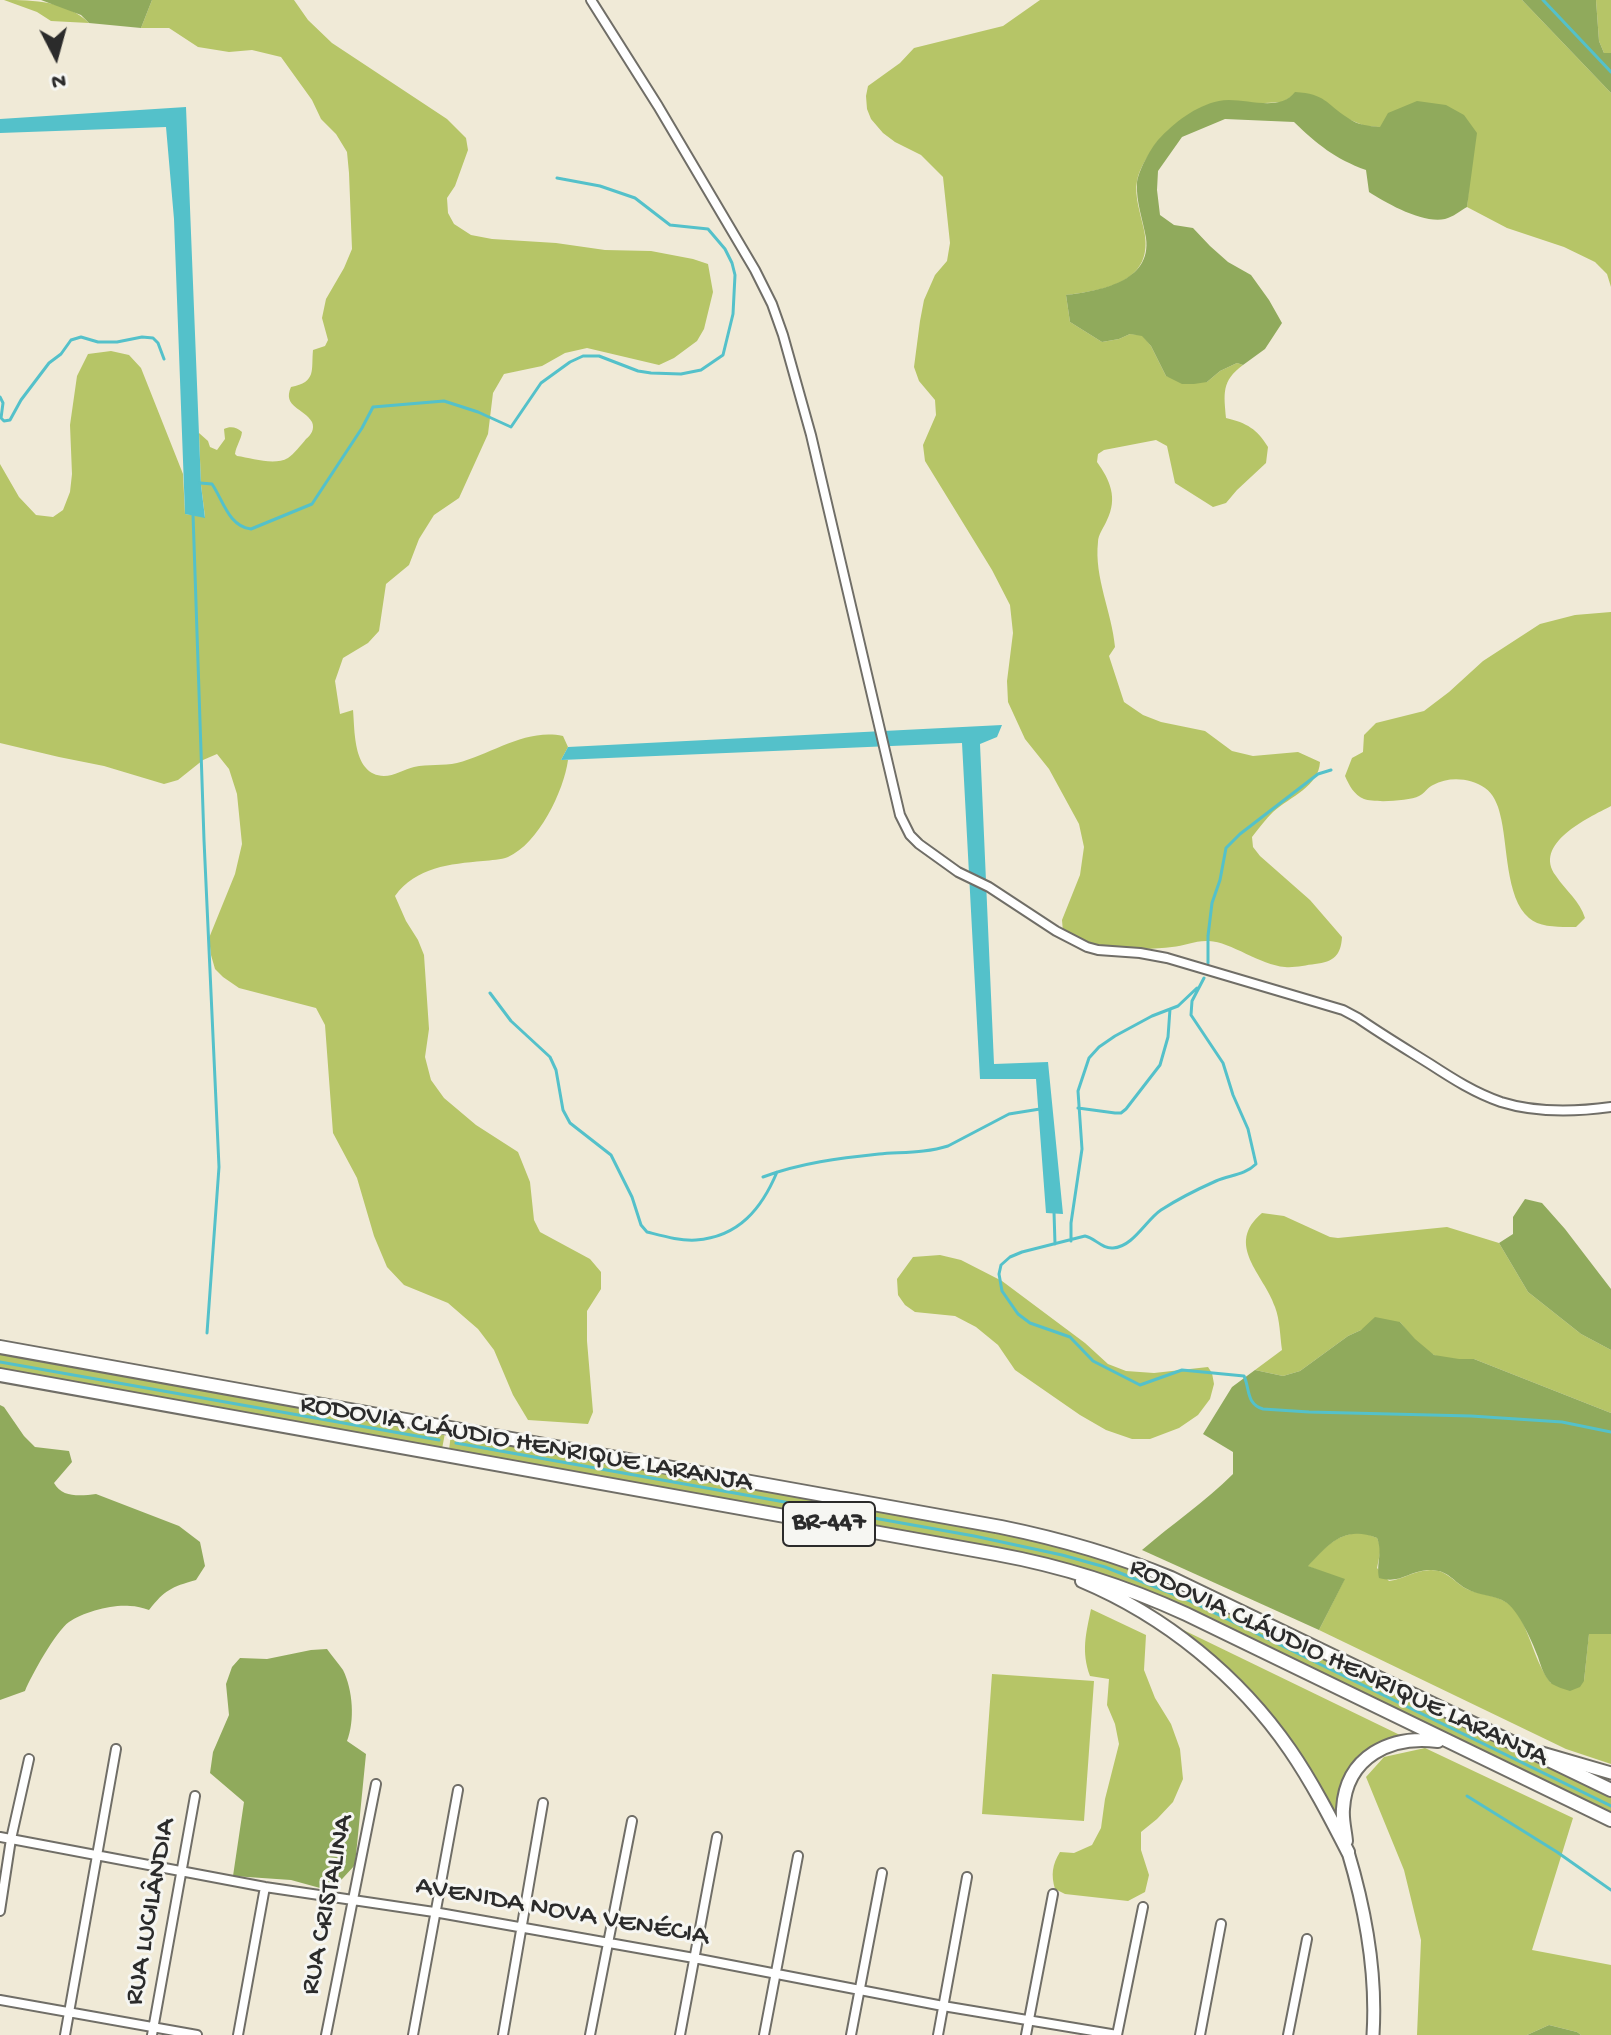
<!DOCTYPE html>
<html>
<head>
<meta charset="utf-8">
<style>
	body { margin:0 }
	#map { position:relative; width:1611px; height:2035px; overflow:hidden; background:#f0ead7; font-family:"Gochi Hand",sans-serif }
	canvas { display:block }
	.north { position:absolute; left:16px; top:16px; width:80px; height:80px; -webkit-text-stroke:6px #f6f6f2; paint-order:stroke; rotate:174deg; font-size:22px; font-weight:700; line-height:32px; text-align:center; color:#2b2b2b }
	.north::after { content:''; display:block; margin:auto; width:28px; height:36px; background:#2b2b2b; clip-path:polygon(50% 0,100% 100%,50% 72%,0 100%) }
</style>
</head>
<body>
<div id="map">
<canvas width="1611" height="2035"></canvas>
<div class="north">N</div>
</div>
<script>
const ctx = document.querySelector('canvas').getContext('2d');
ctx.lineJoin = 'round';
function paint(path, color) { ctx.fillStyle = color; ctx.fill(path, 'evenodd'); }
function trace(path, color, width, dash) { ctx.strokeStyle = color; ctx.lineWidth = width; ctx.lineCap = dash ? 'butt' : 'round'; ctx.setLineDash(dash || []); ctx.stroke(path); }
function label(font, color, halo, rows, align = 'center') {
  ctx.font = font + ' "Gochi Hand",sans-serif'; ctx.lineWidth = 6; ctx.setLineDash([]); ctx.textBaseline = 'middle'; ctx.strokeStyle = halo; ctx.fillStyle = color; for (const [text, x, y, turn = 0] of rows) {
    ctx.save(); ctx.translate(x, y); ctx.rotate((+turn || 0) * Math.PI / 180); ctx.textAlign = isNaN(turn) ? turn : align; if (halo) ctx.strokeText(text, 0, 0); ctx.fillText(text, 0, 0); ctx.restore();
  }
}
paint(new Path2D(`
	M4,0c30,0 63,1 85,23l-38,-2 -14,-9z
	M152,0h142l14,20 24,23 115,76 19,19 2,12 -13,36 -8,12 1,15 6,11 17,11 21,4 64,4 49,7 46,1 42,8 15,5 5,28 -9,37 -7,12 -23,17 -15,7 -72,-17 -22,5 -23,13 -38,8 -11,19 -5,41 -29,64 -25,17 -15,24 -10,26 -23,19 -7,47 -11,12 -25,15 -8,23 5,33 13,-4c2,22 0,65 31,66 10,0 21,-7 30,-9 14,-3 29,-1 43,-4 35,-9 69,-35 106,-27l5,11 -7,13h7c-4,31 -30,84 -60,97 -7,3 -17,3 -25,4 -33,3 -67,6 -88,35l11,25 12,19 6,15 5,74 -4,28 6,23 13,18 32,27 42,27 12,30 4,38 6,12 50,27 11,13v17l-14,22v30l6,71 -5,12 -60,-4 -15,-25 -19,-45 -16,-21 -30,-26 -44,-18 -17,-18 -13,-31 -17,-58 -24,-45 -8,-108 -9,-17 -77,-20 -16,-11 -8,-8 -4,-14 -2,-17 26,-64 7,-30 -5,-50 -8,-25 -12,-15 -14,6 -25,20 -14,4 -60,-18 -45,-9 -59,-14v-279l19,33 17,18 17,2 10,-7 7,-18 2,-18 -2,-49 7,-49 11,-22 23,-3 18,4 12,13 42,106 2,40 20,3 -4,-32 -2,-52 9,8 2,6 7,3 8,-11 -1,-10c6,-3 13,-2 18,3 -1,8 -6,14 -7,22l2,2c15,2 37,10 51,2 6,-4 13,-13 18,-19 5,-4 9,-10 6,-17 -8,-14 -30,-15 -21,-35 26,-5 20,-17 22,-37l12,-4 3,-6 -6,-22 4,-19 18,-31 8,-19 -3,-76 -2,-21 -11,-18 -15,-15 -9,-19 -31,-43 -29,-7 -23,2 -31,-5 -29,-19h-28z
	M1040,0h482l89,93v194l-4,-13 -12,-12 -31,-15 -57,-19 -40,-21 2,-21 -89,-59 -15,-1 -73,-30 -9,6 -18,1 -108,39c-7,11 -18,26 -20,39 -3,15 4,34 7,49 11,52 -38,60 -78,65l4,27 32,20 17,-3 11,-5 12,1 9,11 15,30 41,6 13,-11 17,-8 6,2c-22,16 -19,29 -17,53 21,5 31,11 42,29l-2,16 -29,27 -11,13 -13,4 -38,-24 -8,-37 -11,-6 -52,10 -6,4 -1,8c13,18 21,36 10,58 -3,7 -9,15 -9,22 -4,36 14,70 17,105l-6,9 15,46 19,13 18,7 44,9 27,20 21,5 45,-4 22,10c-1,24 -30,35 -47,50 -7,7 -14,16 -21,25l1,10 7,9 50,44 32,37c-1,18 -8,25 -27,27 -9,1 -21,4 -30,3 -25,-2 -54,-25 -76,-26 -13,-1 -25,5 -37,6 -30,4 -84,2 -109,-15l-1,-12 18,-45 4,-28 -5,-23 -30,-55 -24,-30 -17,-37 -1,-21 6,-48 -3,-28 -18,-35 -67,-109 -2,-16 13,-30 -1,-15 -16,-19 -5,-14 6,-46 4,-21 11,-25 12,-14 3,-18 -7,-66 -22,-22 -26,-13 -12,-9 -12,-14 -4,-10 -1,-13 2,-10 32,-23 14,-15 89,-22z
	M1596,0h15v53h-7l-5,-12z
	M1611,612v194c-23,12 -79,38 -55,70 10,15 24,25 29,42l-9,9c-14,0 -36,1 -47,-9 -24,-20 -21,-75 -29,-104 -2,-9 -7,-21 -15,-26 -14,-10 -36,-12 -52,-3 -5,2 -9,9 -14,11 -10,5 -44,7 -55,3 -10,-4 -15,-14 -19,-23l7,-18 11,-6 1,-17 12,-12 48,-12 25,-19 34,-31 57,-37 35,-9z
	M1262,1213l22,3 46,21 8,1 109,-11 52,16 29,49 53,42 30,16v63l-137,-54c-12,0 -29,1 -40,-4 -13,-6 -25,-22 -34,-33l-39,8 -13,6 -48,35 -17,5 -28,-6 27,-20c-2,-14 -2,-30 -7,-43 -11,-33 -51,-62 -13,-94z
	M940,1255l21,5 41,21 83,62 23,21 18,7 28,2 54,-6 4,6 2,11 -4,15 -12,16 -19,13 -29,11h-18l-26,-9 -26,-15 -65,-45 -17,-25 -22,-18 -21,-11 -40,-4 -10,-7 -7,-10 -1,-16 16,-22z
	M0,1353l445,80 -3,16 -442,-80z
	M451,1434l577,104 57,15 84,29 442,214v18l-423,-206 -53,-22 -82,-25 -604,-111z
	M1357,1533l10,1 10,4 4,10 -4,20 12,13c15,-2 26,-11 42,-11 17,0 24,14 38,20 16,6 34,5 46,20 16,22 19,52 36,73l33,-2 5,-48 22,1v130l-45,-15 -247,-119 25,-50 -37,-14c15,-15 27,-31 50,-33z
	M1091,1609l55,26 -2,35 11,28 16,26 9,25 3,30 -10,23 -16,17 -16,13v18l8,25 -4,17 -17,9 -63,-7 -10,-5c-4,-14 -3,-24 5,-37l14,1 18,-8 9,-17 4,-29 14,-55 -4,-20 -8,-19 2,-26 -19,-3c-9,-25 -4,-42 1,-67z
	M1171,1624l231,112 -61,53 -5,31c-26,-57 -60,-109 -107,-151 -17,-16 -43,-28 -58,-45z
	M992,1674l102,7 -10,140 -102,-7z
	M1425,1748l148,70 -41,132 79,15v70h-30l-4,-3 -28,-7 -22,10h-110l4,-95 -17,-70 -38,-93 18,-20z`), '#b6c567');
paint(new Path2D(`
	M41,0h111l-11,28 -52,-5 -8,-8z
	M1522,0h74l3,41 5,12h7v40z
	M1295,92c31,2 30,11 53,26 9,7 21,8 32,9l8,-14 29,-12 29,4 18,10 13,18 -10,74c-7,4 -14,10 -22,12 -22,5 -59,-16 -76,-27l-3,-22c-31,-11 -49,-26 -72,-48l-69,-3 -43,18 -24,34 -1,19 3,25 14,10 19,3 17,18 18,16 23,13 18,25 13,23 -17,26 -22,16 -6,-2 -17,8 -13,11 -13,2h-12l-16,-8 -15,-30 -9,-10 -12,-2 -11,5 -17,3 -32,-20 -4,-27c33,-4 86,-13 80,-57 -3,-18 -10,-36 -9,-54 0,-11 14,-36 21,-44 17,-18 37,-34 61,-39 23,-5 59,13 76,-9z
	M1525,1199l17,4 23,26 46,60v61l-30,-16 -53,-42 -29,-49 14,-9v-17z
	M1375,1317l25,5 15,17 19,16 25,4h15l137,54v221h-22l-5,47 -4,6 -10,4c-6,-2 -13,-4 -18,-7 -8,-7 -11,-18 -14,-27 -6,-16 -19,-45 -31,-54 -13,-9 -29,-7 -42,-15 -14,-9 -18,-19 -38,-18 -20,2 -27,14 -48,8 -3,-15 4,-25 -2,-40 -33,-13 -48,6 -69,28l37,13 -26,51 -177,-80c30,-26 63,-48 91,-76v-22l-30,-18 29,-47 23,-17 28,6 17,-5 48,-35 13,-6z
	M0,1405l4,2 20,29 11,11 34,4 3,11 -18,21c8,15 27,13 42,11l83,32 21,16 5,24 -9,14c-25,7 -31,10 -47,30 -6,-2 -13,-4 -19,-4 -17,-2 -47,6 -61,16 -13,9 -38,54 -44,69l-25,9z
	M327,1649c5,7 11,14 16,21 10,20 12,51 4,71l19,13 -11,111 -24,26 -40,-11 -58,-4 11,-74 -34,-29 3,-21 16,-37 -3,-31 6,-17 8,-9 27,1 44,-9z
	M1549,2025l28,7 4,3h-54z`), '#90aa5c');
paint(new Path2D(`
	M186,107l15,378 4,33 -20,-4 -11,-295 -8,-92 -166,6v-14z
	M1002,725l-5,12 -17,7 14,320 54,-2 15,152 -17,-1 -10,-134h-56l-18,-336 -401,17 7,-13z`), '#54c1ca');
trace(new Path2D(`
	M1543,0l68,72
	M0,397l3,6 -2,15 3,3 6,-1 11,-20 28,-37 12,-9 10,-14 10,-3 17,5h19l25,-5 11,1 5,5 6,16
	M200,483l12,1c11,16 17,43 39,45l61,-25 50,-76 11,-21 71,-6 34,11 33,15 30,-44 29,-21 13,-6h16l39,15 13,2 30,1 20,-4 22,-15 10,-41 2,-39 -3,-12 -7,-14 -17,-20 -38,-4 -35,-27 -35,-12 -43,-8
	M193,514l11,326 15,327 -12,166
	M1208,963v-27l4,-33 8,-23 6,-32 14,-14 78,-60 13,-4
	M1204,978l-12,23 -1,14 32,48 10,32 15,34 8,35c-11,11 -26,11 -40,17 -18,8 -38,18 -55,29 -15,10 -28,37 -48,38 -11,1 -18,-10 -28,-12l-63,16 -12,5 -9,8 -2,9 3,17 16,23 12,9 40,14 23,24 47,24 42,-15 62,6c6,13 2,28 19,33l46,3 162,4 91,6 49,10
	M490,993l21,28 39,36 6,13 7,40 7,13 41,32 21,42 9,28 6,7c16,4 33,9 49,8 43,-3 66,-32 81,-68
	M1078,1108l37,5h6l5,-4 34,-44 8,-28 2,-28
	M763,1177c37,-14 77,-19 116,-23 23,-2 47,-1 69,-8l61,-32 31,-5
	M1054,1212l1,32
	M1071,1241v-18l11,-74 -4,-58 11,-33 10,-11 16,-11 37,-20 26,-10 19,-18
	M0,1362l439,78
	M456,1443l518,93 88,19 43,12 83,33 423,206
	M1467,1796l90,56 54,38`), '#54c1ca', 3);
const street = new Path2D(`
	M591,0l67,106 97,164 17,34 11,31 28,100 89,380 10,20 9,9 39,28 31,15 67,44 31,16 11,3 42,3 27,5 176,52 15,8c23,16 48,31 72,46 23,15 45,29 71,38 35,11 74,10 110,5
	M0,1837l265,50 169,25 260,46 249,48 174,29
	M0,1911l11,-72 18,-80
	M0,2000l197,35
	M65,2035l51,-286
	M152,2035l43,-239
	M238,2035l27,-148
	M326,2035l50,-251
	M413,2035l45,-245
	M503,2035l40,-232
	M590,2035l42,-214
	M680,2035l37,-198
	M764,2035l34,-179
	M851,2035l31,-162
	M938,2035l29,-158
	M1026,2035l27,-141
	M1117,2035l26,-128
	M1200,2035l21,-111
	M1288,2035l19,-96`);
const secondary = new Path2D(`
	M1542,1753l69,20
	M1348,1852c18,60 29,120 25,183`);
const primary = new Path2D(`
	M0,1347l1001,180c59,12 115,28 170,51l440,212
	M0,1375l996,179c66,12 129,32 190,60l425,206
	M1082,1581c83,35 157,95 208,169 22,32 40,67 58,102
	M1346,1841c-1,-11 -4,-21 -3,-32 3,-53 48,-74 95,-68`);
trace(street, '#706e67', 12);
trace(secondary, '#706e67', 15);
trace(primary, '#706e67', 16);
trace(street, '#fff', 8);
trace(secondary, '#fff', 11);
trace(primary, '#fff', 12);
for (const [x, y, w] of [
	[829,1524,92]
]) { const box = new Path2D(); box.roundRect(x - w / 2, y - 22, w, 44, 6); ctx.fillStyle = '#f6f6f2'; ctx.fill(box); trace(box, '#2b2b2b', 2); }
label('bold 26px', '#2b2b2b', null, [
	["BR-447",829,1524]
]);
label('28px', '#2b2b2b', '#f6f6f2', [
	["RODOVIA CLÁUDIO HENRIQUE LARANJA",526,1445,10],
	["RODOVIA CLÁUDIO HENRIQUE LARANJA",1338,1664,25],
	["RUA CRISTALINA",329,1905,-79],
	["RUA LUCILÂNDIA",152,1912,-80],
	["AVENIDA NOVA VENÉCIA",562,1913,10]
]);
</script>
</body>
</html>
